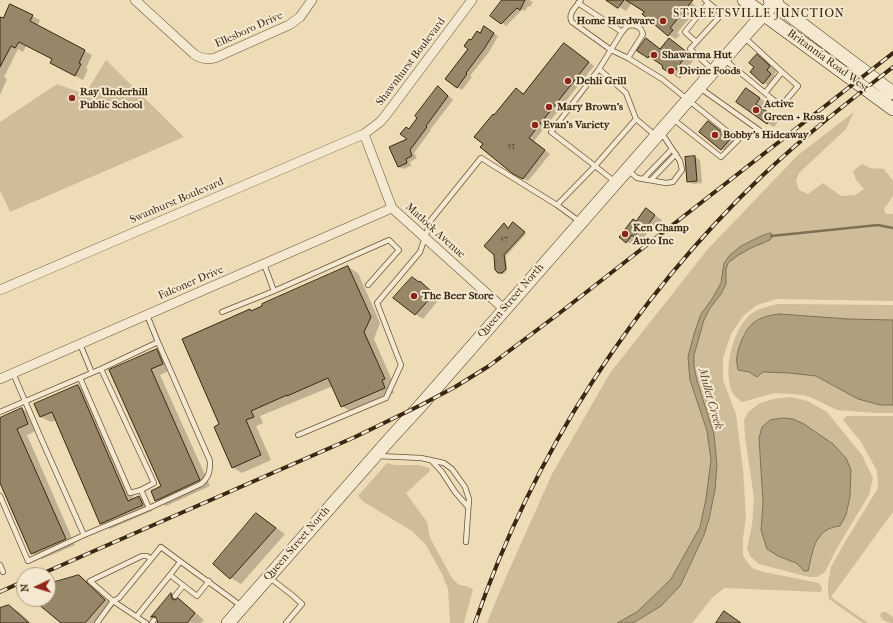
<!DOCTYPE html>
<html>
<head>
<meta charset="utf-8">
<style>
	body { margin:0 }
	#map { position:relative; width:893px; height:623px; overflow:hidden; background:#eedcb6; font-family:"IM FELL French Canon",serif }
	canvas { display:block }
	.north { position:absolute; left:16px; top:567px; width:40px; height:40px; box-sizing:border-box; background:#f4e8d0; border:1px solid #a99b84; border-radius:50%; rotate:266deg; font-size:11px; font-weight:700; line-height:16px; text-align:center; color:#392812 }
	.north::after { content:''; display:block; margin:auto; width:14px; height:18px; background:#8f2418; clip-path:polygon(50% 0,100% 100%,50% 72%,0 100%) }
</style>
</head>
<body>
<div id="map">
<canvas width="893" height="623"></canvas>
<div class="north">N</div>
</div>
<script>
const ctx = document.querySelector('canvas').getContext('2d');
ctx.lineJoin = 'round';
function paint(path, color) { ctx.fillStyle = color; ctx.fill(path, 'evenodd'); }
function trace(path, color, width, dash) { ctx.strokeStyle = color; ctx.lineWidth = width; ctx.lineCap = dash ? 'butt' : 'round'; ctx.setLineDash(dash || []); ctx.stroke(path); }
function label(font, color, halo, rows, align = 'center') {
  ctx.font = font + ' "IM FELL French Canon",serif'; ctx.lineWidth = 4; ctx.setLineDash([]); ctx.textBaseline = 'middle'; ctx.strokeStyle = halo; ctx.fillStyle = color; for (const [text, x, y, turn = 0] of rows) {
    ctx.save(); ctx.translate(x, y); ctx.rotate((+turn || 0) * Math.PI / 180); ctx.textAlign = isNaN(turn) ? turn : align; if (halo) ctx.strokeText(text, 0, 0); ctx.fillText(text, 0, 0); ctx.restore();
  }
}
paint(new Path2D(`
	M106,60l78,77 -174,75 -10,-22v-68l57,-38 28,10z
	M854,112l-8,17 -47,44 -3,8 3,9 9,4 15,-11 18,13 14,-1 9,-6 -8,-9 -3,-9 9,-7 8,4 14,1 9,12v15l-9,13 2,5h7v87l-116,-2 -20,6 -14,11 -12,18 -8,24v22l13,34 7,56 3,46 -3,23v17l9,12 12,4 55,11 3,5 -1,4 -97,-4 -12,10 -20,25h-59l28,-17 19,-20 9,-19 15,-32 5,-16 6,-29 2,-25 -3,-31 -17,-53 -3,-15v-11l10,-35 6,-12 11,-14 5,-10v-15l2,-6 9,-7 14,-8 19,-8v-7l-11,4 -18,9 -10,8 -9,19 -1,10 -9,16 -11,15 -7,20 -4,46 17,51 4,29 -5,39 -6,28 -29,52 -34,33 -20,11h-130l15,-37 50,-112 58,-101 97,-123 91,-95z
	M779,304l114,1v15l-44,-1 -69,-5c-18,2 -26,6 -37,21l6,37 8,5 6,-5 26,1 27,3 42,23 22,6h13v8h-17l-39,-3 -27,-13 -7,-2 -28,-2 -33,9c-2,-2 -7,-5 -9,-8 -11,-21 -1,-65 18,-80 7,-6 19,-8 28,-10z
	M790,397l18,4 19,11 35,43 11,23 -4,17 -32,53 -12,24 -8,5h-8l-50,-13 -9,-8 -3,-8 5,-23 2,-27 -9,-61 -1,-17 4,-8 12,-9 13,-4zM784,418l67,52 -1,27 -4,18 -6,11c-20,2 -19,9 -26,24 -4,7 -9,13 -13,19l-5,-6 -18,-7 -17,-26 2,-27 -4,-65 3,-11 8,-7z
	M847,416h46v96l-62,85 37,26h-5l-34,-24 -1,-7v-9l3,-16 14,-25 33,-54 -1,-17 -16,-29 -18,-22z
	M387,463l8,2h23l11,3 1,3 -24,22 21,29 3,16 22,40 7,7 7,1 7,3 -9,34h-14l-2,-34 -6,-15 -16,-29 -14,-14 -48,-29 -6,-6z
	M882,612h4l7,5v6c-5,0 -11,-2 -13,-8z`), '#cfbd9a');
const water = new Path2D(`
	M770,233h1l2,3 -3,4 -19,8 -14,8 -9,7 -2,6v15l-5,10 -11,14 -6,12 -10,35v11l3,15 17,53 3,31 -2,25 -6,29 -5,16 -15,32 -9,19 -19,20 -28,17h-16l20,-11 34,-33 29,-52 6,-28 5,-39 -4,-29 -17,-51 -2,-23 6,-23 7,-20 11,-15 9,-16 3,-20 7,-9 10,-8 18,-9z
	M780,314l69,5 44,1v85h-13l-22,-6 -42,-23 -27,-3 -26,-1 -6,5 -8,-5 -11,-2c-2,-12 -2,-13 2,-25 7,-21 17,-29 40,-31z
	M784,418l9,1 11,5 29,20 13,14 5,12 -1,27 -4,18 -6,11c-25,2 -27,25 -32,45h-4l-8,-8 -18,-7 -11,-7 -6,-19 2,-27 -4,-65 3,-11 8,-7z`);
paint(water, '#b09f7e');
trace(water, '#806f53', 1);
paint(new Path2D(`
	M503,0h26l4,2 -3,5 -2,-1 -3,5 -3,-1 -16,16 -4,-3z
	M608,0h81l9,8 -21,25 3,2 -4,4 -7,-4 -24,-23 -13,-9 -6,8z
	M32,16l8,4 -3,6 55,29 -6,13 2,1 -5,11 -25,-13 -5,-8 -27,-13 -3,6 -5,-3 -14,28 3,2 -7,16v-77l3,2z
	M489,30l9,6 -9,16 -19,24 2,1 -10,13 -5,-3 14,-46 9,-7z
	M669,39l7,4 19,15 -15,21 -17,-11 2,-2 -8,-6 -1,2 -17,-11 8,-11 14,10z
	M565,44l5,3 24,19 -60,75 16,13 -22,27 -14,-8 -30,-29 11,-28 26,-24 3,3z
	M757,55l7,5 13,11 -3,4 4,4 -7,8 -7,-4 -9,-16z
	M439,87l4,3 10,10 -23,30h1l-17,23 3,5 -7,4 1,4 -8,3 -4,-2 10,-27v-10z
	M754,94l13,9 -4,6 16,11 -5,7 -7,-4 -29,-21z
	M708,122l7,4 22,17 -8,10 -7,-4 -22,-17z
	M695,157l5,3 2,23 -9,1 -5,-3z
	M647,210l15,10 -10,12 -3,-1 -7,9 -2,-1 -6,7 -14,-9 17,-15z
	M515,224l11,10 -20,22 1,14 -3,4h-3l-3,-2 8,-46 3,3z
	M348,267l10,6 22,50 -6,16 20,46 -3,1 3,7 -42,19 -11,-6 -8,-20 -73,30 3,7 -7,3 15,34 -29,13 -10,-6 -12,-42 30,-115 2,1z
	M412,278l15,9 13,11 -17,21 -8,-5z
	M157,350l10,6 6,13 -13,6 50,111 -44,20 -10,-6 7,-13 -52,-117z
	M78,386l10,6 46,107 5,-2 10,6 3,8 -42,18 -10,-6 -44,-103 -5,2 -10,-5 -5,-13z
	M22,409l10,6 6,15 -11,5 48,110 -33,14 -10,-6 -32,-73v-61z
	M256,514l10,6 19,14 -44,50 -10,-6 -17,-14z
	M79,576l10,6 25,24 -14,17h-37l-29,-24h14v-14z
	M172,594l9,6 1,2 6,4 16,14 -3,3h-44l2,-2 -7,-4z
	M8,606l11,6 12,11h-31v-14z`), '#0003');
trace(new Path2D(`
	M771,236l107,-11 15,3`), '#806f53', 2.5);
const building = new Path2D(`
	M502,0h23l-5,10 -3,-2 -16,16 -11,-8z
	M606,0h18l-6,8z
	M626,0h67l-23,28 3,2 -5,6 -26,-22 2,-2z
	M10,4l23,11 -3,6 55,29 -6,13 2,1 -6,12 -25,-13 2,-4 -33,-17 -4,6 -4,-2 -11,21v-50l3,1z
	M484,26l10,7 -10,16 -18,24 1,1 -10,14 -12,-9 23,-30 -4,-3 5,-7 2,1 6,-9 3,2z
	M646,38l14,11 9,-11 19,15 -16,22 -10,-7 1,-2 -14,-10 -1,2 -11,-7z
	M564,43l25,19 -60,76 16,12 -22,29 -10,-5 -33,-27 3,-3 -9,-7 19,-23 1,1 22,-27 7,6z
	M757,54l13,12 -3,4 4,4 -8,10 -13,-12 4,-5 -5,-4z
	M438,86l10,10 -22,30 1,1 -17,23 2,6 -6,3 1,4 -9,4 -9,-20 18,-8 -7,-5 6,-7 3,2 8,-11 -2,-2z
	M746,88l14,10 -4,6 16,11 -5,9 -31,-22z
	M708,121l22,18 -9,11 -22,-18z
	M695,156l2,25 -10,1 -2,-25z
	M646,208l9,7 -10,14 -3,-2 -8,10 -2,-2 -6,8 -7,-6 14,-18 3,2z
	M513,222l12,10 -21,23 2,14 -4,4h-4l-3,-3 -1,-15 -10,-9 20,-23 4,5z
	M348,266l23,51 -7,15 21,47 -3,1 3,8 -44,19 -13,-29 -41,18v-1l-36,16 3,6 -8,3 15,35 -29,13 -18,-41 5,-3 -37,-85 68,-30 1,2 11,-5v-2z
	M412,277l7,5 1,-1 14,13 -19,21 -22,-17z
	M157,349l6,15 -12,5 49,111 -45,21 -4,-10 10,-5 -52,-116z
	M78,385l50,116 11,-5 4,9 -43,19 -48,-112 -12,5 -6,-13z
	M22,408l6,16 -11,5 49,110 -35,15 -31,-71v-65z
	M256,513l20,15 -46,51 -17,-15z
	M79,575l26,25 -20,23h-24l-29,-24h16v-15z
	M171,593l1,6 3,1 3,-2 17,15 -8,10h-29l-2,-6 -2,-1 -3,1z
	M9,605l20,18h-29v-15z
	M724,611l17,12h-25z`);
paint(building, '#978667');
trace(building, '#392812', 1);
const service = new Path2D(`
	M581,0c-5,7 -14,14 -9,22l39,28 17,8 34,21 76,61 -17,17 -48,-38
	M705,0l17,14 -32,35 23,21
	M578,3l44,29 -23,37 -48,63 44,34 -38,39 22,16
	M622,32l5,-6c8,-2 14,0 16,8l-15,24
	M696,42l-11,-10 23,-29
	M725,60l40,33 17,-21 -37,-34
	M599,69l27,24 10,26
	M700,88l59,42
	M765,93l16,13 17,-20 -16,-14
	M628,170l9,8 29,5 7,-1 9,-12 -2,-9 -19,-29
	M643,179l29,-30
	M651,180l25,-26
	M614,181l-19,-15 41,-47 20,17
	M274,291l115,-51 10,10 -31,35
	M222,312l52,-21 -10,-27
	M80,344l12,29
	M101,369l53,114 -13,7
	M13,373l27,63 44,99 65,-27
	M80,378l50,115 11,-3 8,18 52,-24c8,-7 9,-12 9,-23l-52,-119
	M0,412l101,-43 57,-27 -11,-27
	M298,435l88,-37 15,-33 -24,-62 43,-51 11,-32 50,-62 76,47
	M378,456l43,2 23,5 8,6 13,18 4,12 -3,43
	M431,460l11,12 13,20 13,15
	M0,496l28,65 56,-26
	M180,562l-10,13 27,21 12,-15
	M0,565l3,7
	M270,578l22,17 10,9 -16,19
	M175,596l8,-10
	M137,616l33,-41
	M97,623l16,-22 6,-3 42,-51c26,20 54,39 80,59
	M146,623l-33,-22 -23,-20 52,-25h5l4,3
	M152,623l2,-3`);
const minor = new Path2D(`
	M135,0l59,54c7,5 13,6 21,4l74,-33 11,-8 12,-17
	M364,134l28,74 112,101
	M0,290l364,-156 16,-12 6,-7 86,-115
	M0,379l392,-171`);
const secondary = new Path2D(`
	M744,0l149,109
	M770,0l123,93
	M228,623l161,-183 32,-35 331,-378 25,-27`);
trace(service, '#66553b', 6);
trace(minor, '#66553b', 10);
trace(secondary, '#392812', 14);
trace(service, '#f4e8d0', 4.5);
trace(minor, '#f4e8d0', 9);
trace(secondary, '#f4e8d0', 13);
const rail = new Path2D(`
	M39,575l316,-138 66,-32 34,-18 34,-21 68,-51 336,-262
	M0,592l24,-11
	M475,623c58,-169 158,-323 287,-447 41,-39 86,-74 131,-109`);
trace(rail, '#392812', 4);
trace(rail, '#f4e8d0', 2.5, [8]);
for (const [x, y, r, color] of [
	[663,21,4,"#8f2418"],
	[654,55,4,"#8f2418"],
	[671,71,4,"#8f2418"],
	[568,81,4,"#8f2418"],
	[72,98,4,"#8f2418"],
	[549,107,4,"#8f2418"],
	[756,110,4,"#8f2418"],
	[535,125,4,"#8f2418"],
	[715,135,4,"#8f2418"],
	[625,234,4,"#8f2418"],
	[414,296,4,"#8f2418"]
]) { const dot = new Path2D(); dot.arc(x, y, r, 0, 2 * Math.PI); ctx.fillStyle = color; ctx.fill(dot); trace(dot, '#f4e8d0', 1.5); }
label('9px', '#504027', null, [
	["53",511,146],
	["57",504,239]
]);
label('bold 11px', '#392812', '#f4e8d0', [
	["Home Hardware",655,21,"right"],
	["Shawarma Hut",662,55],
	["Divine Foods",679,71],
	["Dehli Grill",576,81],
	["Ray Underhill",80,92],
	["Public School",80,105],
	["Active",764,104],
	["Green + Ross",764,117],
	["Mary Brown's",557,107],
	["Evan's Variety",543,125],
	["Bobby's Hideaway",723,135],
	["Ken Champ",633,228],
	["Auto Inc",633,241],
	["The Beer Store",422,296]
], 'left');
label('11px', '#392812', '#f4e8d0', [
	["Ellesboro Drive",249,30,-24],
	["Britannia Road West",828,61,36],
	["Shawnhurst Boulevard",411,62,-53],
	["Swanhurst Boulevard",177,201,-23],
	["Matlock Avenue",435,231,42],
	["Falconer Drive",191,283,-23],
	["Queen Street North",511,301,-49],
	["Queen Street North",297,544,-49]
]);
ctx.letterSpacing = '1px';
label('12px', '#392812', '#f4e8d0', [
	["STREETSVILLE JUNCTION",759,14]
]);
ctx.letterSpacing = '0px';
label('italic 12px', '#5d4c32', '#f4e8d0', [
	["Mullet Creek",710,399,74]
]);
</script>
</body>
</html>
